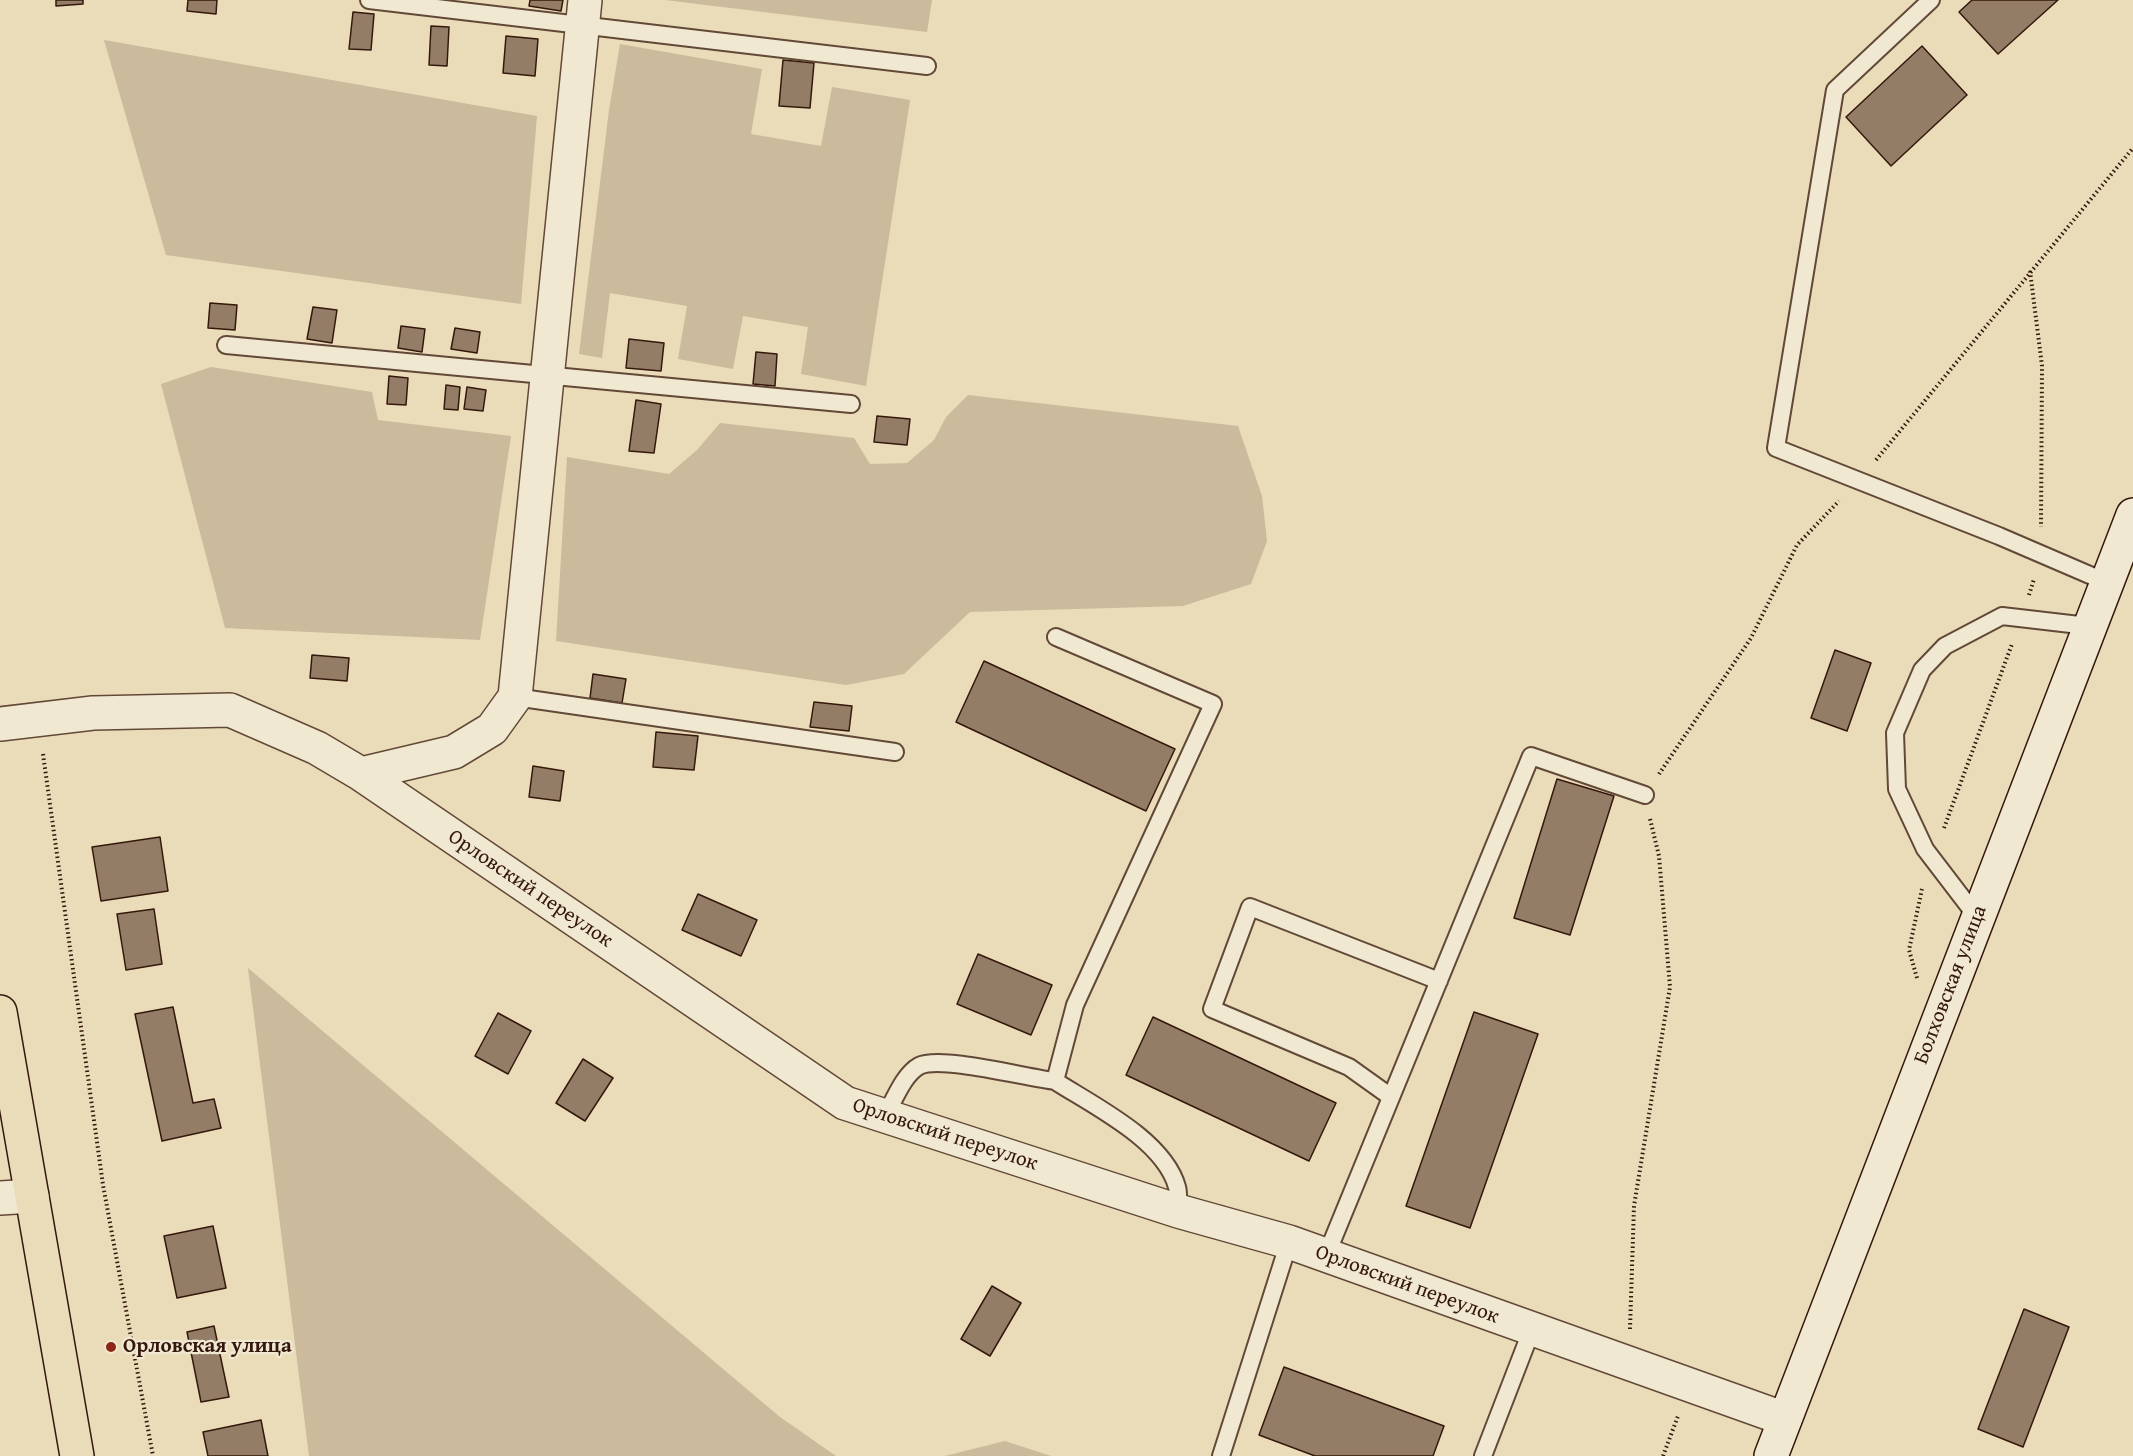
<!DOCTYPE html>
<html>
<head>
<meta charset="utf-8">
<style>
	body { margin:0 }
	canvas { display:block; background:#eadbb9 }
</style>
</head>
<body>
<canvas width="2133" height="1456"></canvas>
<script>
const ctx = document.querySelector('canvas').getContext('2d');
ctx.lineJoin = 'round';
function paint(path, color) { ctx.fillStyle = color; ctx.fill(path, 'evenodd'); }
function trace(path, color, width, dash) { ctx.strokeStyle = color; ctx.lineWidth = width; ctx.lineCap = dash ? 'butt' : 'round'; ctx.setLineDash(dash || []); ctx.stroke(path); }
function label(font, color, halo, rows, align = 'center') {
  ctx.font = font + ' "Gentium Book Plus",serif'; ctx.lineWidth = 4.5; ctx.setLineDash([]); ctx.textBaseline = 'middle'; ctx.strokeStyle = halo; ctx.fillStyle = color; for (const [text, x, y, turn = 0] of rows) {
    ctx.save(); ctx.translate(x, y); ctx.rotate((+turn || 0) * Math.PI / 180); ctx.textAlign = isNaN(turn) ? turn : align; if (halo) ctx.strokeText(text, 0, 0); ctx.fillText(text, 0, 0); ctx.restore();
  }
}
paint(new Path2D(`
	M665,0h267l-5,32z
	M104,40l433,76 -16,188 -355,-49z
	M620,44l142,25 -11,65 70,12 11,-59 78,13 -44,286 -65,-12 7,-47 -65,-11 -10,53 -55,-10 9,-53 -77,-13 -8,65 -23,-4 30,-244z
	M211,367l161,25 6,28 133,16 -31,204 -255,-12 -64,-244z
	M968,395l270,31 24,70 5,45 -16,43 -68,22 -213,6 -66,62 -58,11 -290,-44 11,-184 102,17 28,-24 23,-27 134,15 16,26 37,-1 27,-23 12,-23z
	M248,968l532,449 56,39h-527z
	M1005,1441l46,15h-106z`), '#cbba9c');
const building = new Path2D(`
	M56,0h27v4l-27,2z
	M188,0h29l-1,14 -29,-3z
	M530,0h33l-2,11 -32,-5z
	M1972,0h86l-60,54 -39,-42z
	M353,12l21,2 -3,36 -22,-1z
	M431,26l18,1 -2,39 -18,-1z
	M506,36l32,3 -3,37 -32,-3z
	M1922,46l45,49 -76,71 -45,-49z
	M783,60l31,3 -4,45 -31,-2z
	M210,303l27,2 -2,25 -27,-2z
	M313,307l24,3 -5,33 -25,-4z
	M401,326l24,3 -3,23 -24,-4z
	M455,328l25,4 -3,21 -26,-4z
	M629,339l35,4 -3,28 -35,-3z
	M756,352l21,2 -2,32 -22,-2z
	M389,376l19,2 -2,27 -19,-1z
	M446,385l14,2 -2,23 -14,-1z
	M467,387l19,3 -3,21 -19,-2z
	M636,400l25,4 -7,49 -25,-2z
	M877,416l33,3 -3,26 -33,-3z
	M1835,650l36,13 -24,68 -36,-13z
	M312,655l37,3 -2,23 -37,-3z
	M984,661l191,88 -29,62 -190,-89z
	M593,674l33,5 -4,24 -32,-5z
	M814,702l38,4 -3,25 -39,-4z
	M656,732l42,4 -4,34 -41,-3z
	M533,766l31,5 -4,30 -31,-4z
	M1557,779l57,17 -44,139 -56,-17z
	M160,837l8,54 -67,10 -9,-54z
	M698,894l59,26 -16,36 -59,-26z
	M154,909l8,55 -36,6 -9,-56z
	M978,954l74,31 -21,50 -74,-31z
	M173,1007l20,96 21,-4 7,29 -59,13 -27,-127z
	M1474,1012l64,22 -68,194 -64,-22z
	M498,1013l33,18 -23,43 -33,-18z
	M1153,1017l183,86 -27,58 -183,-86z
	M583,1059l30,19 -28,43 -29,-18z
	M213,1226l13,62 -49,10 -13,-62z
	M992,1286l29,17 -31,53 -29,-17z
	M2024,1309l45,18 -46,120 -45,-18z
	M214,1326l15,71 -28,5 -14,-70z
	M1284,1367l160,59 -11,30h-118l-56,-21z
	M261,1420l7,36h-60l-5,-24z`);
paint(building, '#937d66');
trace(building, '#35180c', 1.5);
const service = new Path2D(`
	M369,0l558,66
	M1931,0l-96,90 -59,358 223,88 107,46
	M226,345l625,59
	M1056,637l157,67 -138,301 -20,76c39,25 109,59 122,106 2,7 1,17 1,24
	M515,697l380,55
	M1977,917l-52,-68 -28,-60 -2,-56 27,-63 23,-24 57,-30 86,10
	M1391,1097l-42,-30 -137,-58 38,-102 189,74
	M885,1116c9,-15 18,-41 34,-50 22,-11 108,12 136,15
	M1326,1256l205,-500 114,39
	M1221,1456l68,-214
	M1483,1456l49,-127`);
const minor = new Path2D(`
	M0,724l93,-11 137,-3 87,38 44,26 484,329 333,108 111,31 496,177
	M361,774l93,-22 38,-23 23,-32 70,-697
	M0,1198l32,-2`);
const secondary = new Path2D(`
	M1771,1456l362,-941`);
const primary = new Path2D(`
	M0,1012l77,444`);
trace(service, '#624937', 20);
trace(minor, '#624937', 36);
trace(secondary, '#35180c', 36);
trace(primary, '#35180c', 36);
trace(new Path2D(`
	M2030,271l12,95 -1,161
	M1876,460l257,-312
	M2029,595l5,-16
	M43,754l60,431 50,271
	M1659,774l92,-136 46,-93 42,-44
	M1944,828l68,-184
	M1917,978l-8,-28 13,-61
	M1630,1329l4,-123 36,-219 -11,-131 -9,-37
	M1663,1456l15,-40`), '#35180c', 4, [1.5, 3]);
trace(service, '#f1e8d2', 16);
trace(minor, '#f1e8d2', 33);
trace(secondary, '#f1e8d2', 33);
trace(primary, '#eadbb9', 33);
for (const [x, y, r, color] of [
	[111,1347,6,"#8f2418"]
]) { const dot = new Path2D(); dot.arc(x, y, r, 0, 2 * Math.PI); ctx.fillStyle = color; ctx.fill(dot); trace(dot, '#f1e8d2', 2); }
label('21px', '#35180c', '#f1e8d2', [
	["Орловский переулок",530,889,34],
	["Болховская улица",1951,985,-69],
	["Орловский переулок",945,1135,18],
	["Орловский переулок",1407,1285,20]
]);
label('bold 21px', '#35180c', '#f1e8d2', [
	["Орловская улица",123,1347]
], 'left');
</script>
</body>
</html>
